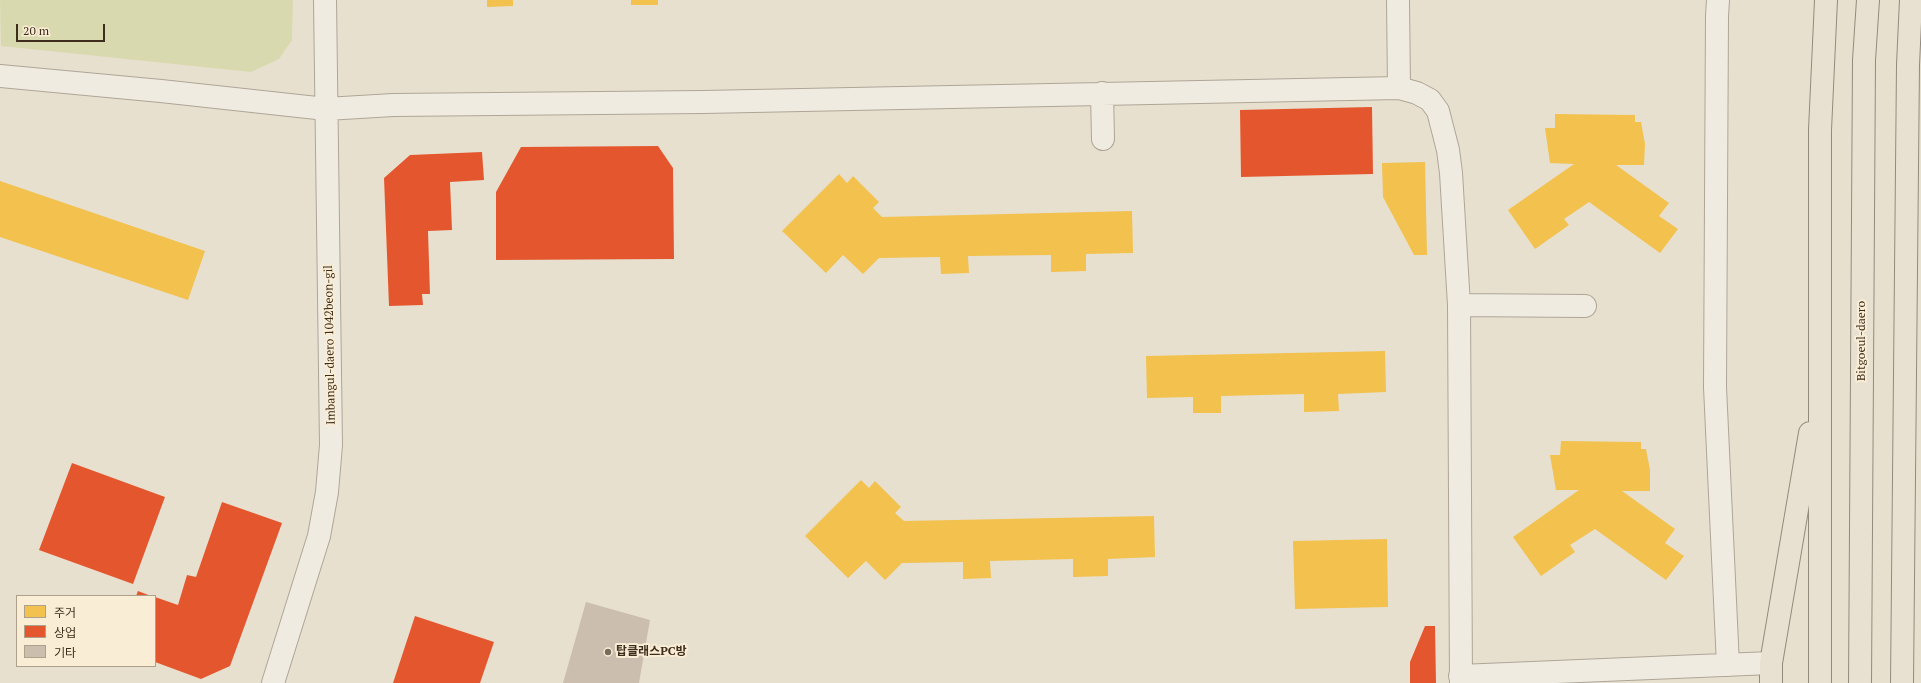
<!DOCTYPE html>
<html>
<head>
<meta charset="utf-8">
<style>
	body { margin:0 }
	#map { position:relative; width:1921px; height:683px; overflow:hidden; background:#e8e0ce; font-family:"PT Serif","Noto Sans KR",serif }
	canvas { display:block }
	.legend { position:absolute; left:16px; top:595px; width:140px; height:72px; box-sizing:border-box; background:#f9eed5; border:1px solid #aea18b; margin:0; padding:5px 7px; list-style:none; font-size:12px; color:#3e2d1d }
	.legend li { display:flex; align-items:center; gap:8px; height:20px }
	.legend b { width:20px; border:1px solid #aea18b }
	.scale { position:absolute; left:16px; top:24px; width:89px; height:18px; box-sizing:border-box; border:2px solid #3e2d1d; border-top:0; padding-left:5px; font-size:12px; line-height:14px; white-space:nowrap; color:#3e2d1d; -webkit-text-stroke:3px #f9eed5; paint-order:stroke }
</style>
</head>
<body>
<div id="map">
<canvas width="1921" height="683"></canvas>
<ul class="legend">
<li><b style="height:11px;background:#f2c14e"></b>주거</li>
<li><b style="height:11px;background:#e4572e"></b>상업</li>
<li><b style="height:11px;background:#ccbeaf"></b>기타</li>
</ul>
<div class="scale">20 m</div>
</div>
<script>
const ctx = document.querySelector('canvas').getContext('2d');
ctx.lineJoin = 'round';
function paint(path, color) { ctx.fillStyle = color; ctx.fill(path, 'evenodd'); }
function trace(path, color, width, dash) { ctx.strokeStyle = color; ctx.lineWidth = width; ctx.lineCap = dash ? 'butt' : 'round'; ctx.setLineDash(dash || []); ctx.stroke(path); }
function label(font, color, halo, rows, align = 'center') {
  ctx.font = font + ' "PT Serif","Noto Sans KR",serif'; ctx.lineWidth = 4; ctx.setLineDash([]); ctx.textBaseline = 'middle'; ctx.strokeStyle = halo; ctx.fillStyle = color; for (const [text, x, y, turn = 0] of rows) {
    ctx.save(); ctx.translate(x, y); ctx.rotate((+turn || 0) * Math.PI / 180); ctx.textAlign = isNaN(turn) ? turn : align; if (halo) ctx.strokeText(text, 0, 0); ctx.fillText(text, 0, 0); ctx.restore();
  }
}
paint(new Path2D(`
	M0,0h293l-1,40 -13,19 -28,13 -250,-26z`), '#d9d9af');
paint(new Path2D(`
	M487,0h26v6l-26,1z
	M631,0h27v5h-27z
	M1555,114l80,1v7h6l4,22 -1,21h-28l53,38 -10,13 19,13 -18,24 -71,-51 -25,17 5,6 -34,24 -27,-39 66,-46 -24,-1 -5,-35h10z
	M1425,162l2,93h-13l-31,-58 -1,-34z
	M839,174l8,9 6,-7 26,26 -6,6 9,9 250,-6 1,42 -47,1v17l-35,1v-17l-83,1 1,17 -28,1 -1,-17 -61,1 -16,16 -20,-19 -17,18 -44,-42z
	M0,181l205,70 -17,49 -188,-63z
	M1385,351l1,41 -48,2 1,17 -35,1v-18l-83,2v17h-28v-16l-46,1 -1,-42z
	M1561,441l80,1v7h5l4,21v21h-28l53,38 -10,14 19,13 -18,24 -71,-51 -25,16 5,7 -34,24 -28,-39 66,-47h-23l-6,-35h10z
	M861,480l8,8 6,-7 26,26 -6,6 9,8 250,-5 1,41 -47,2v17l-35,1v-18l-83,2 1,17 -28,1v-17l-61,1 -17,17 -19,-19 -18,17 -43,-42z
	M1387,539l1,68 -93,2 -2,-68z`), '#f2c14e');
paint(new Path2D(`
	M1372,107l1,67 -132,3 -1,-67z
	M658,146l15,22 1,91 -178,1v-68l25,-45z
	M482,152l2,28 -34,2 2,48 -24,1 2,63h-8l1,11 -34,1 -5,-128 26,-23z
	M72,463l93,34 -32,87 -94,-34z
	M222,502l60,21 -52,143 -29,13 -46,-17v-65l23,8 9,-30 9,2z
	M138,591l13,5h-15z
	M415,616l79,26 -14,41h-87z
	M1425,626h10l1,57h-26v-21z`), '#e4572e');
paint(new Path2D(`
	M586,602l64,18 -11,63h-76z`), '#ccbeaf');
const minor = new Path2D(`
	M1398,0l1,88
	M1718,0l-1,16 -2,371 13,278
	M0,76l161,15 165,18 67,-4 310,-3 696,-14 18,5 13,7 8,11 10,39 3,23 8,132 2,378
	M1102,93l1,46
	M1459,305l126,1
	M1460,676l311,-13
	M273,683l46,-147 8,-44 4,-47 -6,-445`);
const major = new Path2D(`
	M1771,683v-20l39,-230
	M1820,683v-553l6,-130
	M1860,683l4,-623 4,-60
	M1902,683l6,-618 3,-65`);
trace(minor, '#aea597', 24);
trace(major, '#938a7e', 24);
trace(minor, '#f0ebe1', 22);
trace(major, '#e8e1d1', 22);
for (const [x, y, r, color] of [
	[608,652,4,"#7a6c5b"]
]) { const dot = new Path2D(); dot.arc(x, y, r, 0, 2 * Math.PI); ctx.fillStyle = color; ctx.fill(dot); trace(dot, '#f9eed5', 1.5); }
label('12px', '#3e2d1d', '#f9eed5', [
	["Bitgoeul-daero",1862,341,-90],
	["Imbangul-daero 1042beon-gil",330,345,-91]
]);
label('bold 12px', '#3e2d1d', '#f9eed5', [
	["탑클래스PC방",616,652]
], 'left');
</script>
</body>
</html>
